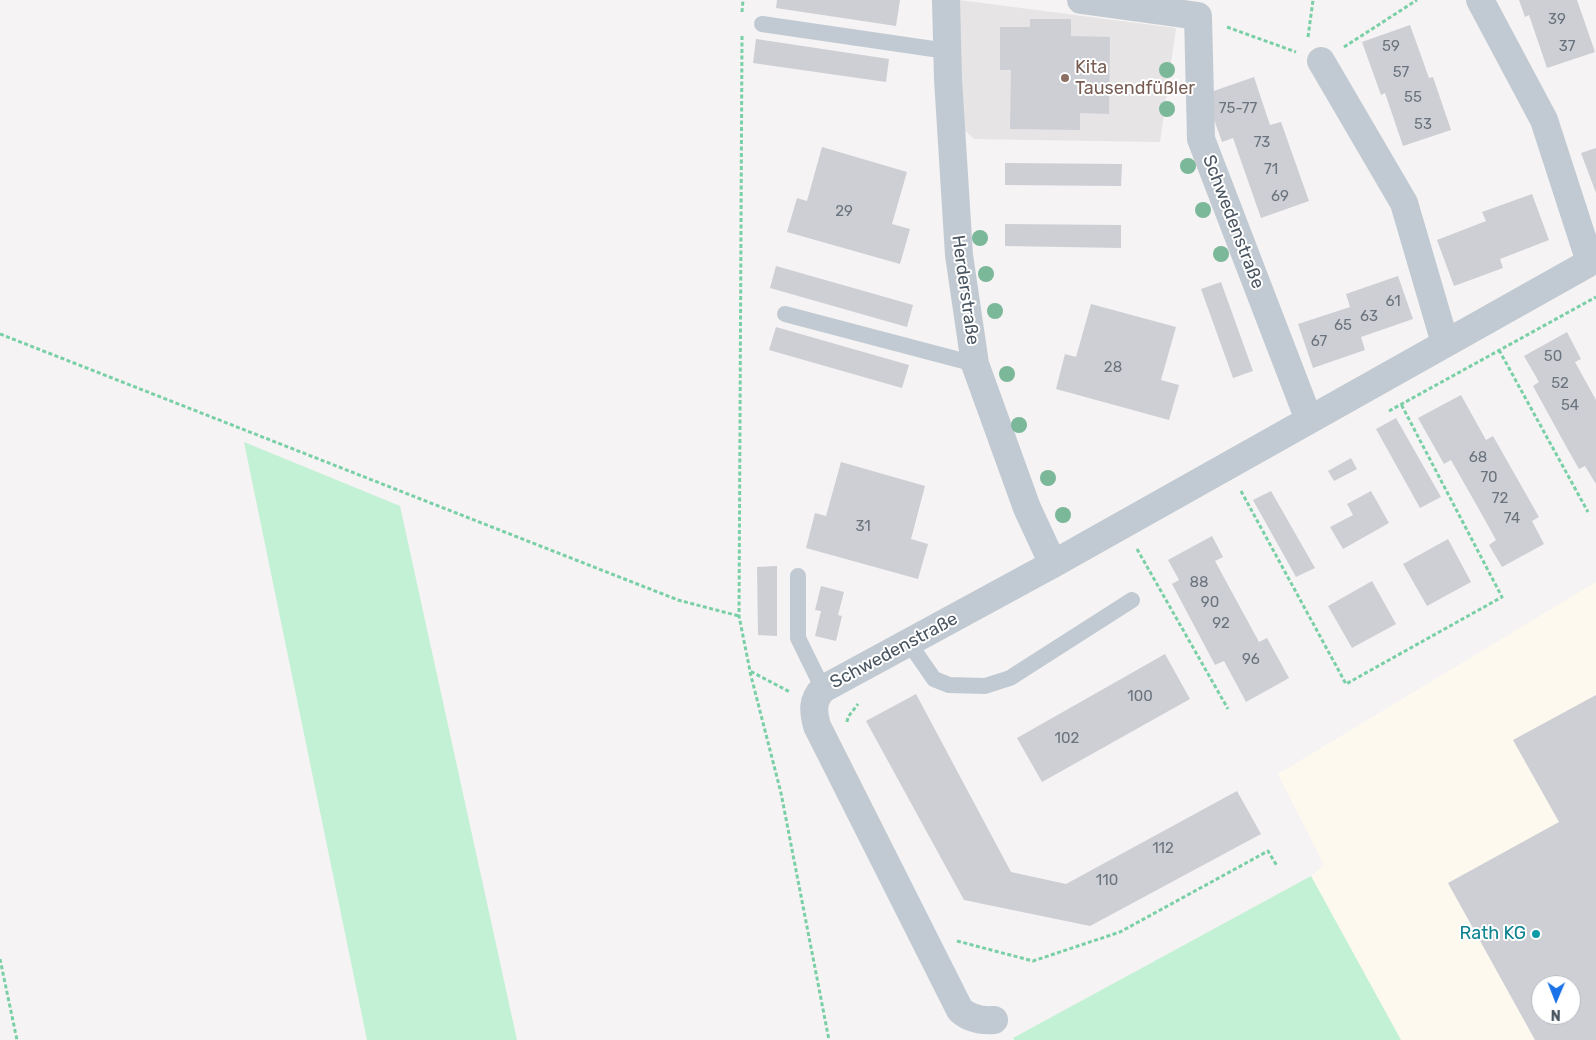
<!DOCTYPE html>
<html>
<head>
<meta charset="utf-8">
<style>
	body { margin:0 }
	#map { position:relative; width:1596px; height:1040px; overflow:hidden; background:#f5f3f3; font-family:Rubik,sans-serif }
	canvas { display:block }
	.north { position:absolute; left:1531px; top:975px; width:50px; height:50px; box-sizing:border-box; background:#fff; border:1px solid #b7bbc0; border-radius:50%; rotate:181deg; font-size:14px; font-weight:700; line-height:20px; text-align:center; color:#4a5661 }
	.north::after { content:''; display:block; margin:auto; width:18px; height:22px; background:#1a73e8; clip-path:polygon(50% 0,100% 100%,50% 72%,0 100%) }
</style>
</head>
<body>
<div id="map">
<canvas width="1596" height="1040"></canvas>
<div class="north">N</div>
</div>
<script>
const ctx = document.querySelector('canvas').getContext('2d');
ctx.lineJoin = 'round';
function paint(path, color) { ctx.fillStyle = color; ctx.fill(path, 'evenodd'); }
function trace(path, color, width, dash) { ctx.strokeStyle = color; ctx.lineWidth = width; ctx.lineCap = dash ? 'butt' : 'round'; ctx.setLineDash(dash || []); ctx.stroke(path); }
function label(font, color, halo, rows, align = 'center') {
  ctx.font = font + ' Rubik,sans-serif'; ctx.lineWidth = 4; ctx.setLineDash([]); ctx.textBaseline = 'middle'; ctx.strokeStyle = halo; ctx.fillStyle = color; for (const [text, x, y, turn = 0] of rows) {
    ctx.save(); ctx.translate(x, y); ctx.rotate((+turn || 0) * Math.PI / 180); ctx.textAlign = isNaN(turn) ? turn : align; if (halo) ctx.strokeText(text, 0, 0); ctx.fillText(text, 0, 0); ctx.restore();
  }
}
paint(new Path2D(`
	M1596,582v458h-586l301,-164 13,-11 -46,-91zM1541,985h30v30h-30z`), '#fdf9ef');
paint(new Path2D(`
	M959,0l217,28 -16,114 -186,-3 -12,-11z`), '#e6e4e5');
paint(new Path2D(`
	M244,442l156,64 117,534h-150z
	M1311,876l90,164h-387l-1,-2z`), '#c3f1d5');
paint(new Path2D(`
	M777,0h123l-4,26 -120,-18z
	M1519,0h58l18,52 -48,16 -18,-53 -4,2z
	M1030,19h41v17l39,1 -1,77 -29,-1v17l-70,-1 1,-59h-11v-43h30z
	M1410,25l19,53 4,-1 18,53 -48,16 -18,-53 -4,2 -19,-53z
	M756,39l133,20 -3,23 -133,-19z
	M1254,77l16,48 11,-3 28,79 -48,17 -28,-80 -11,4 -17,-48z
	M822,147l85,25 -15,52 18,5 -10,35 -113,-32 10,-34 10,3z
	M1596,148v45l-15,-40z
	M1005,163l117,1 -1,22 -116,-1z
	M1532,194l17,46 -49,19 3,9 -49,18 -17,-46 49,-19 -4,-9z
	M1005,224l116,1v23l-116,-2z
	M776,266l137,39 -6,22 -137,-39z
	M1398,276l15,43 -52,18 4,13 -52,18 -15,-44 52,-17 -4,-13z
	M1221,282l32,89 -20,7 -32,-89z
	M1091,304l85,23 -15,53 18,5 -10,35 -113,-31 9,-35 11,3z
	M776,327l133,38 -7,23 -133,-38z
	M1567,332l14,27 -6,3 21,38v84l-11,-18 -6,3 -12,-21 -34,-62 6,-4 -15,-26z
	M1461,395l25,45 7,-4 46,81 -7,4 12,23 -42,23 -13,-22 7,-5 -11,-20 -34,-60 -7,4 -26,-46z
	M1396,418l45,79 -21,11 -44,-79z
	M1351,458l6,11 -23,12 -6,-10z
	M841,462l84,24 -14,53 17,5 -10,35 -112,-31 9,-35 11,3z
	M1271,491l44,77 -19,9 -43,-77z
	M1371,491l18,32 -46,26 -13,-22 23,-12 -6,-11z
	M1212,536l11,21 -8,4 44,81 8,-4 22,40 -43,24 -22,-41 -9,4 -43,-81 7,-4 -11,-20z
	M1448,539l23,43 -44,24 -24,-42z
	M777,566v70l-19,-1 -1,-68z
	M1372,581l24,43 -44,24 -24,-42z
	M821,586l23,6 -6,23 4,1 -6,25 -21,-5 6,-25 -6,-1z
	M1165,654l25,45 -148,83 -25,-44z
	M916,694l95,178 55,12 171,-93 24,43 -171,92 -126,-26 -98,-179z
	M1596,695v345h-61l-87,-157 111,-61 -46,-82zM1541,985h30v30h-30z`), '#cdcfd5');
trace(new Path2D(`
	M742,12l1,-12
	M1227,27l69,25
	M742,36l-3,580 11,55 40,21
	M1308,37l5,-37
	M1344,47l73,-47
	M0,334l678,266 61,16
	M1499,350l89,162
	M1389,411l207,-114
	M1241,491l105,193 156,-87 -101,-193
	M1137,549l91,160
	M750,672l31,121 48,247
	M847,722l1,-5 10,-13
	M957,941l76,20 87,-29 148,-81 9,15
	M0,959l17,81`), '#7ad0a6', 3, [4, 2.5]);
trace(new Path2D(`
	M762,24l185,27
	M785,314l190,50
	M798,576v62l25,51
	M909,643l25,36 15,6 36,1 25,-8 122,-78`), '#c1cad2', 16);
trace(new Path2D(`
	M946,0l2,79 11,176 16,109 52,144 26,56
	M1081,0l117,16 3,123 108,281
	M1480,0l64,120 46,142
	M1321,61l83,142 41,140
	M994,1020c-13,1 -24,-1 -34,-10l-143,-284c-4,-15 -5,-26 6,-37l230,-125 543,-305`), '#c1cad2', 28);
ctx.fillStyle = '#7bb799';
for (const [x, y] of [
	[1167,70],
	[1167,109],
	[1188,166],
	[1203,210],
	[980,238],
	[1221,254],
	[986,274],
	[995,311],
	[1007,374],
	[1019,425],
	[1048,478],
	[1063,515]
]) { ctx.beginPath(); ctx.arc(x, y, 8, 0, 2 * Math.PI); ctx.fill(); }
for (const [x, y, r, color] of [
	[1065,78,5,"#8d6e63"],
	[1536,934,5,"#0f9aa8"]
]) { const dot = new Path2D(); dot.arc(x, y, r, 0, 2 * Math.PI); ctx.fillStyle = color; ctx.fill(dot); trace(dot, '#fff', 2); }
label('15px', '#6b747e', null, [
	["39",1557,20],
	["59",1391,47],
	["37",1567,47],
	["57",1401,73],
	["55",1413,98],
	["75-77",1238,109],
	["53",1423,125],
	["73",1262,143],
	["71",1271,170],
	["69",1280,197],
	["29",844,212],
	["61",1393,302],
	["63",1369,317],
	["65",1343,326],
	["67",1319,342],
	["50",1553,357],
	["28",1113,368],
	["52",1560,384],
	["54",1570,406],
	["68",1478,458],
	["70",1489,478],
	["72",1500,499],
	["74",1512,519],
	["31",863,527],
	["88",1199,583],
	["90",1210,603],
	["92",1221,624],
	["96",1251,660],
	["100",1140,697],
	["102",1067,739],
	["112",1163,849],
	["110",1107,881]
]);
label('18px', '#785e54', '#fff', [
	["Kita",1075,68],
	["Tausendfüßler",1075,89]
], 'left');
label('18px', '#4a5661', '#fff', [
	["Schwedenstraße",1233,222,69],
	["Herderstraße",965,290,82],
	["Schwedenstraße",894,651,-28]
]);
label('18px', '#0d838f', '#fff', [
	["Rath KG",1526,934]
], 'right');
</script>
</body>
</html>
